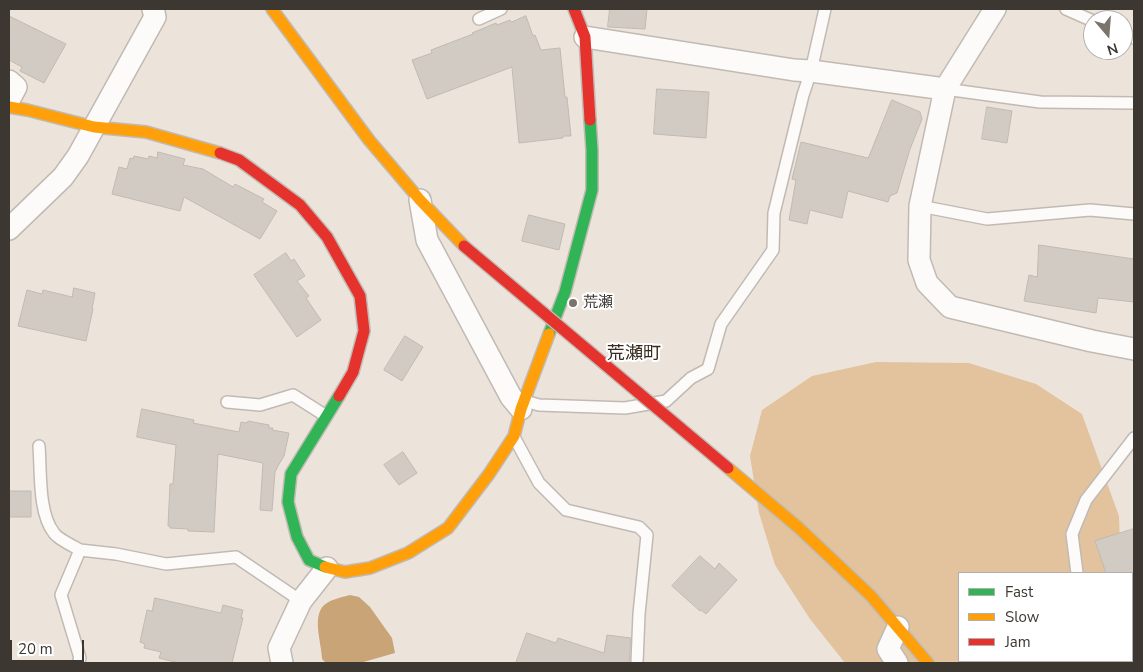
<!DOCTYPE html>
<html>
<head>
<meta charset="utf-8">
<style>
	body { margin:0 }
	#map { position:relative; width:1143px; height:672px; overflow:hidden; background:#ece4db; font-family:"Nunito Sans",sans-serif }
	canvas { display:block }
	.frame { position:absolute; inset:0; border:10px solid #3c3730; pointer-events:none }
	.legend { position:absolute; left:958px; top:572px; width:175px; height:90px; box-sizing:border-box; background:#fff; border:1px solid #b1afac; margin:0; padding:6px 9px; list-style:none; font-size:15px; color:#3c3730 }
	.legend li { display:flex; align-items:center; gap:10px; height:25px }
	.legend b { width:25px; border:1px solid #b1afac }
	.north { position:absolute; left:1083px; top:10px; width:50px; height:50px; box-sizing:border-box; background:#fff; border:1px solid #b1afac; border-radius:50%; rotate:162deg; font-size:14px; font-weight:700; line-height:20px; text-align:center; color:#3c3730 }
	.north::after { content:''; display:block; margin:auto; width:18px; height:22px; background:#7a746c; clip-path:polygon(50% 0,100% 100%,50% 72%,0 100%) }
	.scale { position:absolute; left:10px; top:640px; width:74px; height:22px; box-sizing:border-box; border:2px solid #3c3730; border-top:0; padding-left:6px; font-size:15px; line-height:18px; white-space:nowrap; color:#3c3730; -webkit-text-stroke:4px #fff; paint-order:stroke }
</style>
</head>
<body>
<div id="map">
<canvas width="1143" height="672"></canvas>
<div class="frame"></div>
<ul class="legend">
<li><b style="height:6px;background:#30b455"></b>Fast</li>
<li><b style="height:6px;background:#ff9f0a"></b>Slow</li>
<li><b style="height:6px;background:#e5322d"></b>Jam</li>
</ul>
<div class="north">N</div>
<div class="scale">20 m</div>
</div>
<script>
const ctx = document.querySelector('canvas').getContext('2d');
ctx.lineJoin = 'round';
function paint(path, color) { ctx.fillStyle = color; ctx.fill(path, 'evenodd'); }
function trace(path, color, width, dash) { ctx.strokeStyle = color; ctx.lineWidth = width; ctx.lineCap = dash ? 'butt' : 'round'; ctx.setLineDash(dash || []); ctx.stroke(path); }
function label(font, color, halo, rows, align = 'center') {
  ctx.font = font + ' "Nunito Sans","Noto Sans JP",sans-serif'; ctx.lineWidth = 4; ctx.setLineDash([]); ctx.textBaseline = 'middle'; ctx.strokeStyle = halo; ctx.fillStyle = color; for (const [text, x, y, turn = 0] of rows) {
    ctx.save(); ctx.translate(x, y); ctx.rotate((+turn || 0) * Math.PI / 180); ctx.textAlign = isNaN(turn) ? turn : align; if (halo) ctx.strokeText(text, 0, 0); ctx.fillText(text, 0, 0); ctx.restore();
  }
}
paint(new Path2D(`
	M876,362l93,1 67,21 46,30 37,102 2,57h-162v88h145l-1,2h-258l-35,-44 -35,-54 -16,-52 -9,-57 12,-46 50,-34z`), '#e2c39d');
paint(new Path2D(`
	M350,595l9,2 11,10 22,31 3,15 -35,10h-34l-4,-4c0,-16 -12,-46 5,-56 6,-4 16,-6 23,-8z`), '#c8a477');
const building = new Path2D(`
	M610,9h37l-2,20 -37,-2z
	M9,16l57,28 -22,39 -24,-12 2,-4 -13,-7z
	M526,16l7,20 2,-1 6,15 19,-2 5,49h2l4,39h-8v2l-44,5 -7,-76 -85,32 -15,-39 20,-7 -1,-3 42,-16 -1,-1 24,-10 1,2 13,-5 1,2z
	M657,89l52,3 -3,46 -52,-4z
	M892,100l28,12 2,7 -12,30 -13,44 -7,3 -2,6 -40,-11 -6,27 -32,-8 -3,14 -18,-4 7,-40 -4,-1 9,-37 67,16z
	M987,107l25,4 -5,32 -25,-4z
	M158,152l27,7 -2,6 20,4 30,18 2,-3 29,15 -2,3 15,9 -17,28 -76,-42 -4,14 -68,-17 7,-27 8,2 3,-11 3,1 1,-3 14,3 1,-3 8,2z
	M529,215l36,9 -6,26 -37,-9z
	M1039,245l95,14v43l-36,-4 -2,15 -72,-12 5,-26 8,2z
	M286,253l5,8 3,-2 11,17 -8,5 12,15 -3,2 15,22 -24,17 -43,-62z
	M74,288l21,5 -3,16h1l-7,32 -68,-15 9,-36 15,4 1,-4 29,7z
	M405,336l18,11 -21,34 -18,-11z
	M142,409l52,11 -1,3 46,9 2,-10 6,1 1,-2 21,4v3h4l-1,2 17,3 -5,23 -6,10 -3,6 -3,39 -12,-1 3,-47 -45,-9 -4,78 -26,-1v-2l-18,-1v-2h-2l2,-42h3l3,-39 -39,-8z
	M403,452l14,21 -18,12 -15,-20z
	M9,491h22v26h-22z
	M1134,529v44h-28l-11,-32z
	M700,556l15,13 4,-6 18,17 -31,34 -5,-4 -1,1 -28,-25z
	M155,598l66,15 2,-8 20,5 -2,8h2l-11,45h-53l-20,-5 2,-6 -17,-4 1,-4 -5,-2 7,-32 5,1z
	M527,633l29,10 2,-5 46,15 3,-18 24,3 -2,25h-113z`);
paint(building, '#d1cbc4');
trace(building, '#c0bab3', 1);
const lane = new Path2D(`
	M1066,9l27,12
	M479,19l22,-10
	M1123,34l11,4
	M945,89l95,13 94,1
	M920,206l67,13 103,-9 44,4
	M525,401l14,4 86,3 41,-7 25,-23 17,-9 13,-45 52,-74 1,-37 29,-118 8,-24 14,-62
	M227,402l33,3 33,-10 33,21
	M514,437l25,46 27,27 73,17 8,8 -8,79 -2,49
	M39,446c2,25 -1,67 15,87 4,6 19,13 26,17
	M1077,573l-5,-39 14,-34 48,-62
	M1093,661l1,2
	M78,663l2,-5 -19,-63 19,-45 36,4 50,10 70,-7 65,44`);
const street = new Path2D(`
	M995,9l-50,80 -25,117 -1,54 8,23 23,24 142,34 42,8
	M585,37l209,33 17,1 134,18
	M9,81l7,6 -7,13
	M420,200l7,40 84,157 10,12
	M9,229l54,-52 15,-21 77,-139 -2,-8
	M282,663l-3,-15 22,-47 26,-33
	M897,663l-9,-14 10,-22`);
const fast = new Path2D(`
	M549,334l16,-42 27,-102v-40l-2,-30
	M325,567l-16,-7 -12,-23 -9,-35 3,-28 48,-78`);
const slow = new Path2D(`
	M272,9l97,131 51,60 44,46
	M9,107l18,3 67,17 52,5 74,21
	M799,528l72,68 57,67
	M325,567l20,5 25,-4 38,-15 40,-25 41,-54 25,-38 7,-27 28,-75`);
const jam = new Path2D(`
	M574,9l11,28 5,83
	M220,153l19,7 61,45 27,32 33,59 4,35 -11,41 -14,24`);
trace(lane, '#c1bab3', 14);
trace(street, '#c1bab3', 24);
trace(fast, '#c1bab3', 14);
trace(slow, '#c1bab3', 14);
trace(jam, '#c1bab3', 14);
trace(lane, '#fcfbfa', 11);
trace(street, '#fcfbfa', 21);
trace(fast, '#30b455', 11);
trace(slow, '#ff9f0a', 11);
trace(jam, '#e5322d', 11);
const slowBridge = new Path2D(`
	M728,468l71,60`);
const jamBridge = new Path2D(`
	M464,246l264,222`);
trace(slowBridge, '#c1bab3', 14, []);
trace(jamBridge, '#c1bab3', 14, []);
trace(slowBridge, '#ff9f0a', 11);
trace(jamBridge, '#e5322d', 11);
for (const [x, y, r, color] of [
	[573,303,5,"#7a746c"]
]) { const dot = new Path2D(); dot.arc(x, y, r, 0, 2 * Math.PI); ctx.fillStyle = color; ctx.fill(dot); trace(dot, '#fff', 2); }
label('15px', '#3c3730', '#fff', [
	["荒瀬",583,303]
], 'left');
label('18px', '#352a1d', '#fff', [
	["荒瀬町",634,355]
]);
</script>
</body>
</html>
